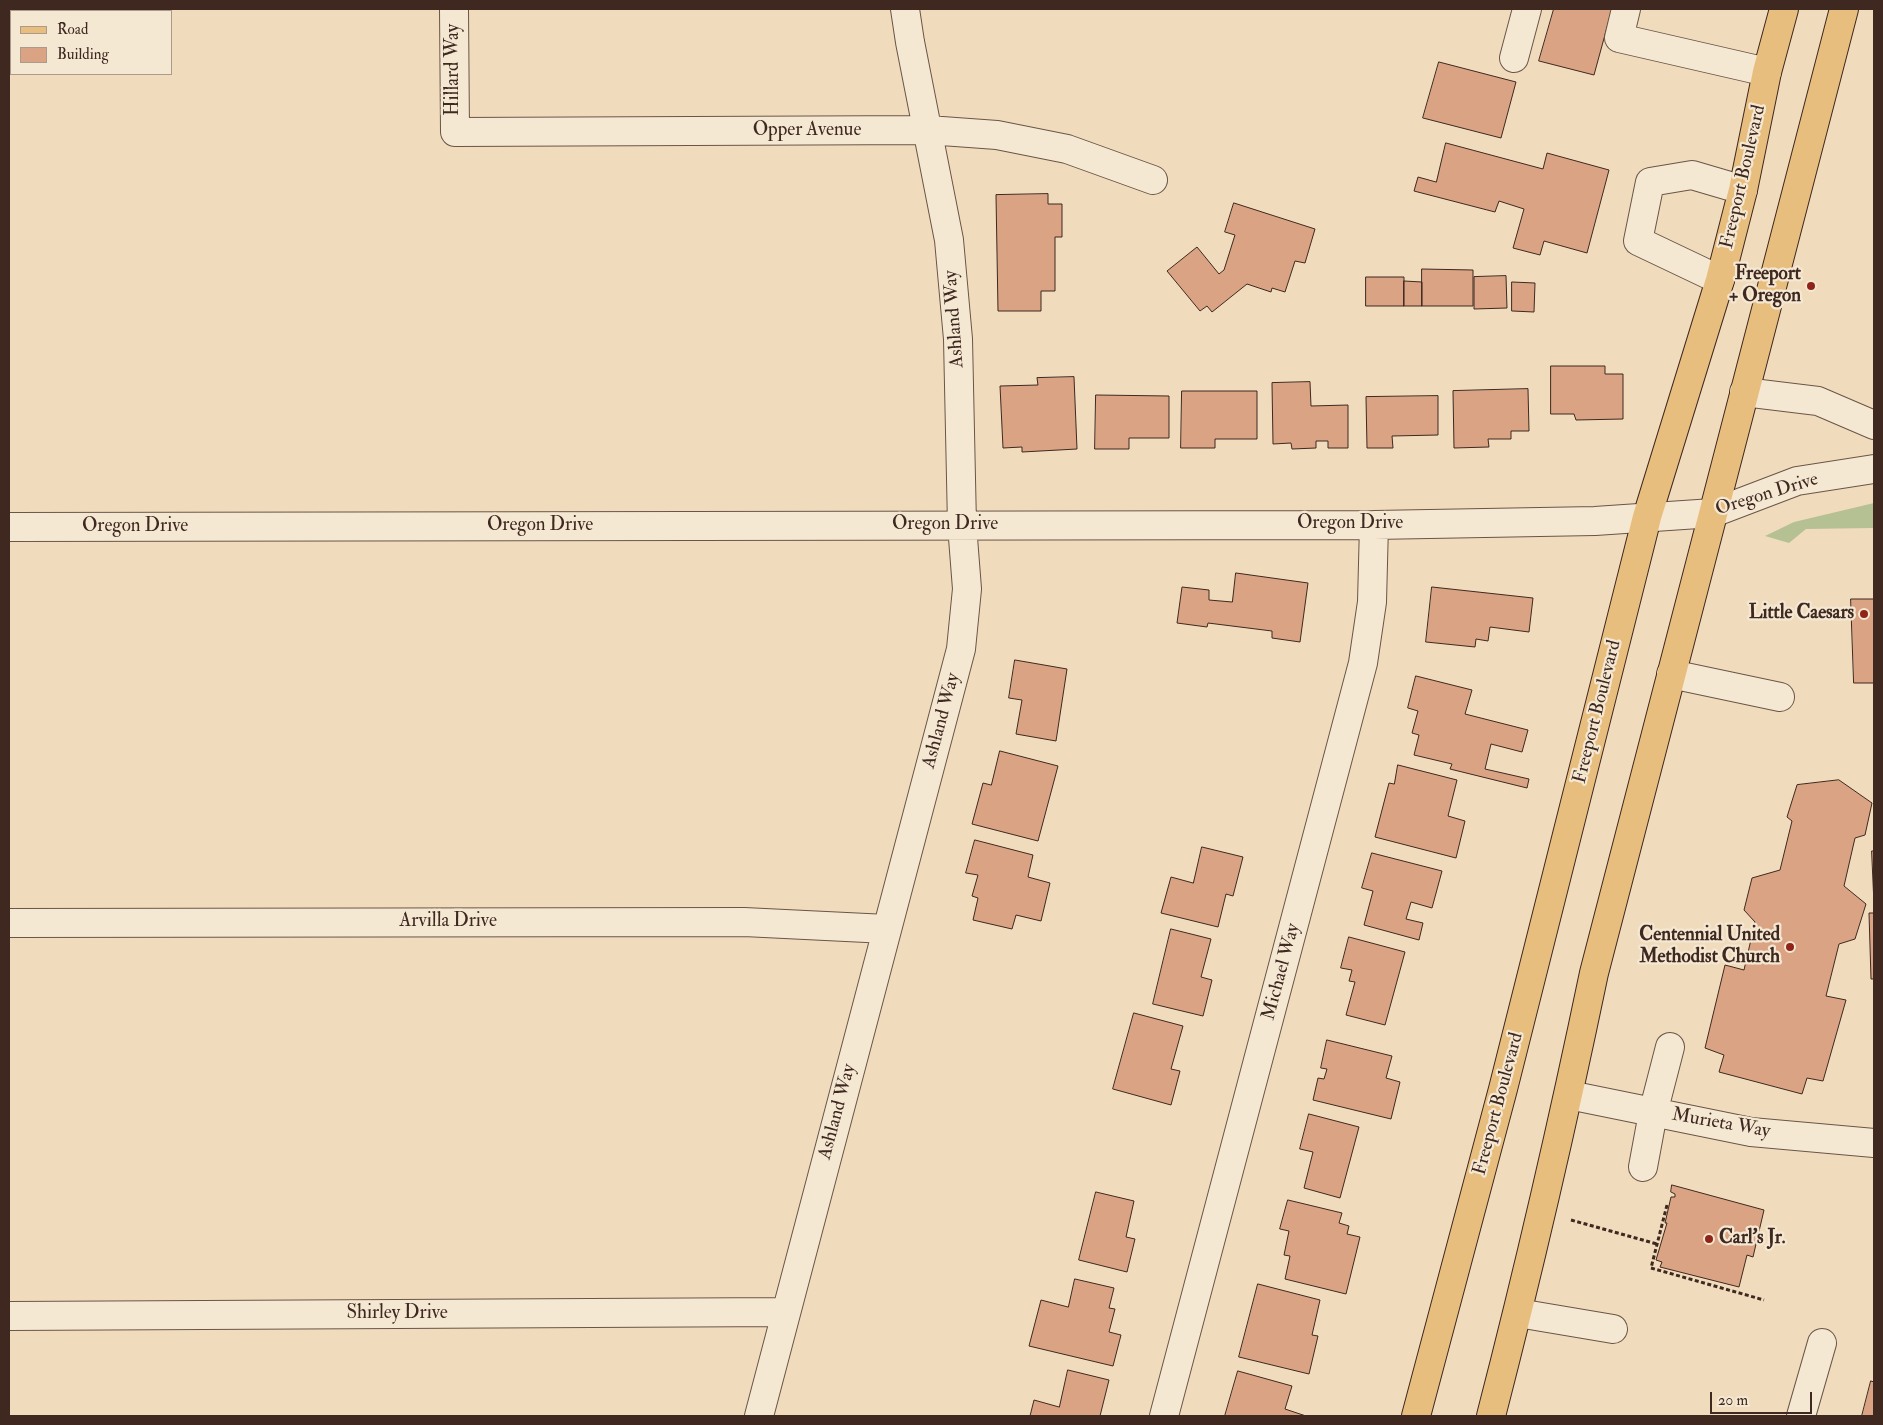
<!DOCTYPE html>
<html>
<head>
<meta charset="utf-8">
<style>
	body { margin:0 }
	#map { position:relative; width:1883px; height:1425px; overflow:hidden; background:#f0dcbc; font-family:"IM FELL Double Pica",serif }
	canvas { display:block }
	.frame { position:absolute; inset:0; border:10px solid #3e2820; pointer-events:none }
	.legend { position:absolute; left:10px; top:10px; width:162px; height:65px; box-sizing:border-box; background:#f5e8d3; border:1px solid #ac9b8b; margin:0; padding:6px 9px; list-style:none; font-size:15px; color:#3e2820 }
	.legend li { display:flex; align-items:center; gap:10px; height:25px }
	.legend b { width:25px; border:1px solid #ac9b8b }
	.scale { position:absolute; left:1710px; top:1392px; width:102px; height:22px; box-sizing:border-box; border:2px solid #3e2820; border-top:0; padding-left:6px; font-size:15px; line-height:18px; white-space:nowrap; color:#3e2820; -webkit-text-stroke:4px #f5e8d3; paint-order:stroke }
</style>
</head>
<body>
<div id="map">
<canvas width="1883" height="1425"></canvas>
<div class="frame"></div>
<ul class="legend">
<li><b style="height:6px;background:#e8be7e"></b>Road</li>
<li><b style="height:14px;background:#d9a384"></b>Building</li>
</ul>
<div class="scale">20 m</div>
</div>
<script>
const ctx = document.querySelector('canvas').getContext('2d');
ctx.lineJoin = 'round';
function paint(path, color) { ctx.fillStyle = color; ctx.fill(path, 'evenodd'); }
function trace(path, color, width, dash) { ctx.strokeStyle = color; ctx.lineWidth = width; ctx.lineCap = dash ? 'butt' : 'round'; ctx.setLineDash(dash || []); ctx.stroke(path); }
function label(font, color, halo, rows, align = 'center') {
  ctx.font = font + ' "IM FELL Double Pica",serif'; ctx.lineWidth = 4.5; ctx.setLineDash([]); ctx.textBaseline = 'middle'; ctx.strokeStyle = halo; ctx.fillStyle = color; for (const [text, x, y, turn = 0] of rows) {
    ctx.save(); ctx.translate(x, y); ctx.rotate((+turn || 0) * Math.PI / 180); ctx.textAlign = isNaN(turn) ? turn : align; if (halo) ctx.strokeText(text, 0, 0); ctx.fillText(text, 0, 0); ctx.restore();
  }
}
paint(new Path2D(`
	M1874,503v25l-68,1 -17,14 -24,-7 29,-14z`), '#b6c193');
const building = new Path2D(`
	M1554,9h58l-18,66 -55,-14z
	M1439,62l77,20 -15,56 -78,-20z
	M1446,143l97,26 4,-16 62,17 -22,83 -43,-12 -4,14 -27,-7 11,-39 -25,-8 -4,11 -81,-21 4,-14 18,5z
	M1048,194v10h14v33h-7v54h-14v20h-43l-2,-116z
	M1234,203l81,26 -10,34 -10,-2 -10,31 -13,-4 -1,4 -24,-8 -35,28 -5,-6 -7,5 -33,-40 30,-24 22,27 5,-4 11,-35 -10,-3z
	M1422,269l51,1v36h-51z
	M1506,276l1,32 -33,1v-32z
	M1366,277h38v29h-38z
	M1404,281l18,1v24h-18z
	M1512,282l23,1 -1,29 -22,-1z
	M1551,366h54v8h18v45l-47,1 -2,-6h-23z
	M1074,377l3,72 -55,3v-5l-19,1 -3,-62 38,-1 -1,-7z
	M1310,382l1,24 37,-1v43h-20v-7h-12v7l-24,1 -1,-6 -18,1 -1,-61z
	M1528,389l1,42h-18v8h-23l1,8 -35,1 -1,-57z
	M1182,391h75v48h-42v9h-34z
	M1096,395l73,1v42h-40v11h-34z
	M1438,396v39l-46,1 1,12h-26l-1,-51z
	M1236,573l72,10 -8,59 -28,-4v-7l-64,-8 -1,4 -30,-4 5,-36 27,3v10l23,2z
	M1432,587l101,11 -4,34 -39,-5 -2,14 -12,-2 -1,8 -49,-5z
	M1851,599h23v84h-20z
	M1015,660l52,9 -11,72 -40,-7 6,-34 -13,-2z
	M1416,676l56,14 -7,24 63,16 -6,22 -31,-8 -6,25 44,10 -2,9 -77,-19 2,-5 -38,-9 5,-20 -7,-2 6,-22 -10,-3z
	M1000,751l58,15 -20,75 -66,-17 11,-41 8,2z
	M1398,765l59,15 -9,36 17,5 -9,37 -81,-21 14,-54 5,1z
	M1839,780l33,23 -7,32 -10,3 -11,48 22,18 -11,35 -16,5 -13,52 20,4 -23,81 -16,-3 -5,16 -83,-22 5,-17 -19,-7 20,-83 19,5 11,-48 -11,-12 8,-32 28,-8 12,-49 -5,-4 10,-32z
	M975,840l58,15 -5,22 22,6 -9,38 -25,-6 -4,14 -39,-9 5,-22 -6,-2 6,-21 -12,-2z
	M1202,847l41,10 -10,39 -7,-2 -8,33 -57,-14 10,-36 22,6z
	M1872,851h2v128h-3l-2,-66h5z
	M1372,853l70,18 -10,37 -21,-6 -5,17 17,4 -4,17 -55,-15 9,-34 -11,-3z
	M1171,929l40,10 -10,38 11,3 -9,36 -50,-12z
	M1349,937l56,15 -20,73 -39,-10 9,-33 -6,-1 3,-11 -11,-2z
	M1134,1013l49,13 -12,43 9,2 -9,34 -58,-16z
	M1327,1040l65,16 -6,22 14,4 -9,37 -78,-19 5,-22 6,1 3,-10 -6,-1z
	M1309,1114l50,13 -19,71 -36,-10 9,-36 -13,-3z
	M1672,1185l92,25 -11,47 -6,-2 -8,32 -79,-20 2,-5 -6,-2 11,-37h-2l6,-26h4v-3l-4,-2z
	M1096,1192l38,9 -8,36 9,2 -8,33 -48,-12z
	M1288,1200l54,13 -3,10 10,3 -2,8 13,3 -14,57 -61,-15 5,-23 -6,-1 5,-24 -9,-2z
	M1075,1279l39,9 -5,20 6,1 -6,23 12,3 -8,31 -84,-20 12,-46 27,7z
	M1258,1284l62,16 -8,35 6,1 -9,38 -70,-17z
	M1068,1370l41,10 -9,36h-70l4,-16 25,7z
	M1238,1371l54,15 -7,23 21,7h-81z
	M1871,1381l3,1v34h-12z`);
paint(building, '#d9a384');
trace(building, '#3e2820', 1);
const minor = new Path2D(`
	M454,9l1,123 473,-2 69,5 70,14 86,31
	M1626,9l-7,29 148,34
	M1514,58l13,-49
	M1720,280l-82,-39 12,-59 42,-7 51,15
	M1744,392l74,9 56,24
	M9,527l1365,-2 221,-4 118,-8 84,-32 77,-12
	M1671,674l109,23
	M9,923l735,-1 143,7
	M1569,1095l182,37 123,11
	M1643,1167l10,-54 17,-66
	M1518,1313l95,16
	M9,1316l776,-4
	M759,1416l202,-767 6,-60 -5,-64 -4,-186 -9,-99 -39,-198 -5,-33
	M1164,1416l199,-753 9,-61 2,-77
	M1801,1416l21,-73`);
const major = new Path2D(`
	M1416,1416l87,-327 144,-572 73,-237 23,-90 24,-118 17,-63
	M1491,1416c38,-147 72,-294 103,-443l250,-964`);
trace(minor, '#6a5547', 30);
trace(major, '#3e2820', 30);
trace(new Path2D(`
	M1667,1205l-16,63 113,32
	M1571,1220l86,24
	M1874,1416v-1`), '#3e2820', 3, [4, 2.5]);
trace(minor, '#f5e8d3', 28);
trace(major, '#e8be7e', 28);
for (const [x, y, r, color] of [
	[1811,286,5,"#8f2418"],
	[1864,614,5,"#8f2418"],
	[1790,947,5,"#8f2418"],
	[1709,1239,5,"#8f2418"]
]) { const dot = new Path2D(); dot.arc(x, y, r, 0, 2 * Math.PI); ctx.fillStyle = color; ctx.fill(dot); trace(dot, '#f5e8d3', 2); }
label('19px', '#3e2820', '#f5e8d3', [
	["Hillard Way",454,70,-90],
	["Opper Avenue",807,131],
	["Freeport Boulevard",1744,177,-77],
	["Ashland Way",955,319,-94],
	["Oregon Drive",1767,495,-17],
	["Oregon Drive",1350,524],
	["Oregon Drive",945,525],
	["Oregon Drive",540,526],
	["Oregon Drive",135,527],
	["Freeport Boulevard",1598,712,-76],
	["Ashland Way",942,721,-75],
	["Arvilla Drive",448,922],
	["Michael Way",1282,972,-75],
	["Freeport Boulevard",1499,1104,-75],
	["Ashland Way",838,1112,-75],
	["Murieta Way",1721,1124,10],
	["Shirley Drive",397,1314]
]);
label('bold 19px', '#3e2820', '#f5e8d3', [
	["Freeport",1801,275],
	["+ Oregon",1801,297],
	["Little Caesars",1854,614],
	["Centennial United",1780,936],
	["Methodist Church",1780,958],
	["Carl's Jr.",1719,1239,"left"]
], 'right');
</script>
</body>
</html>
